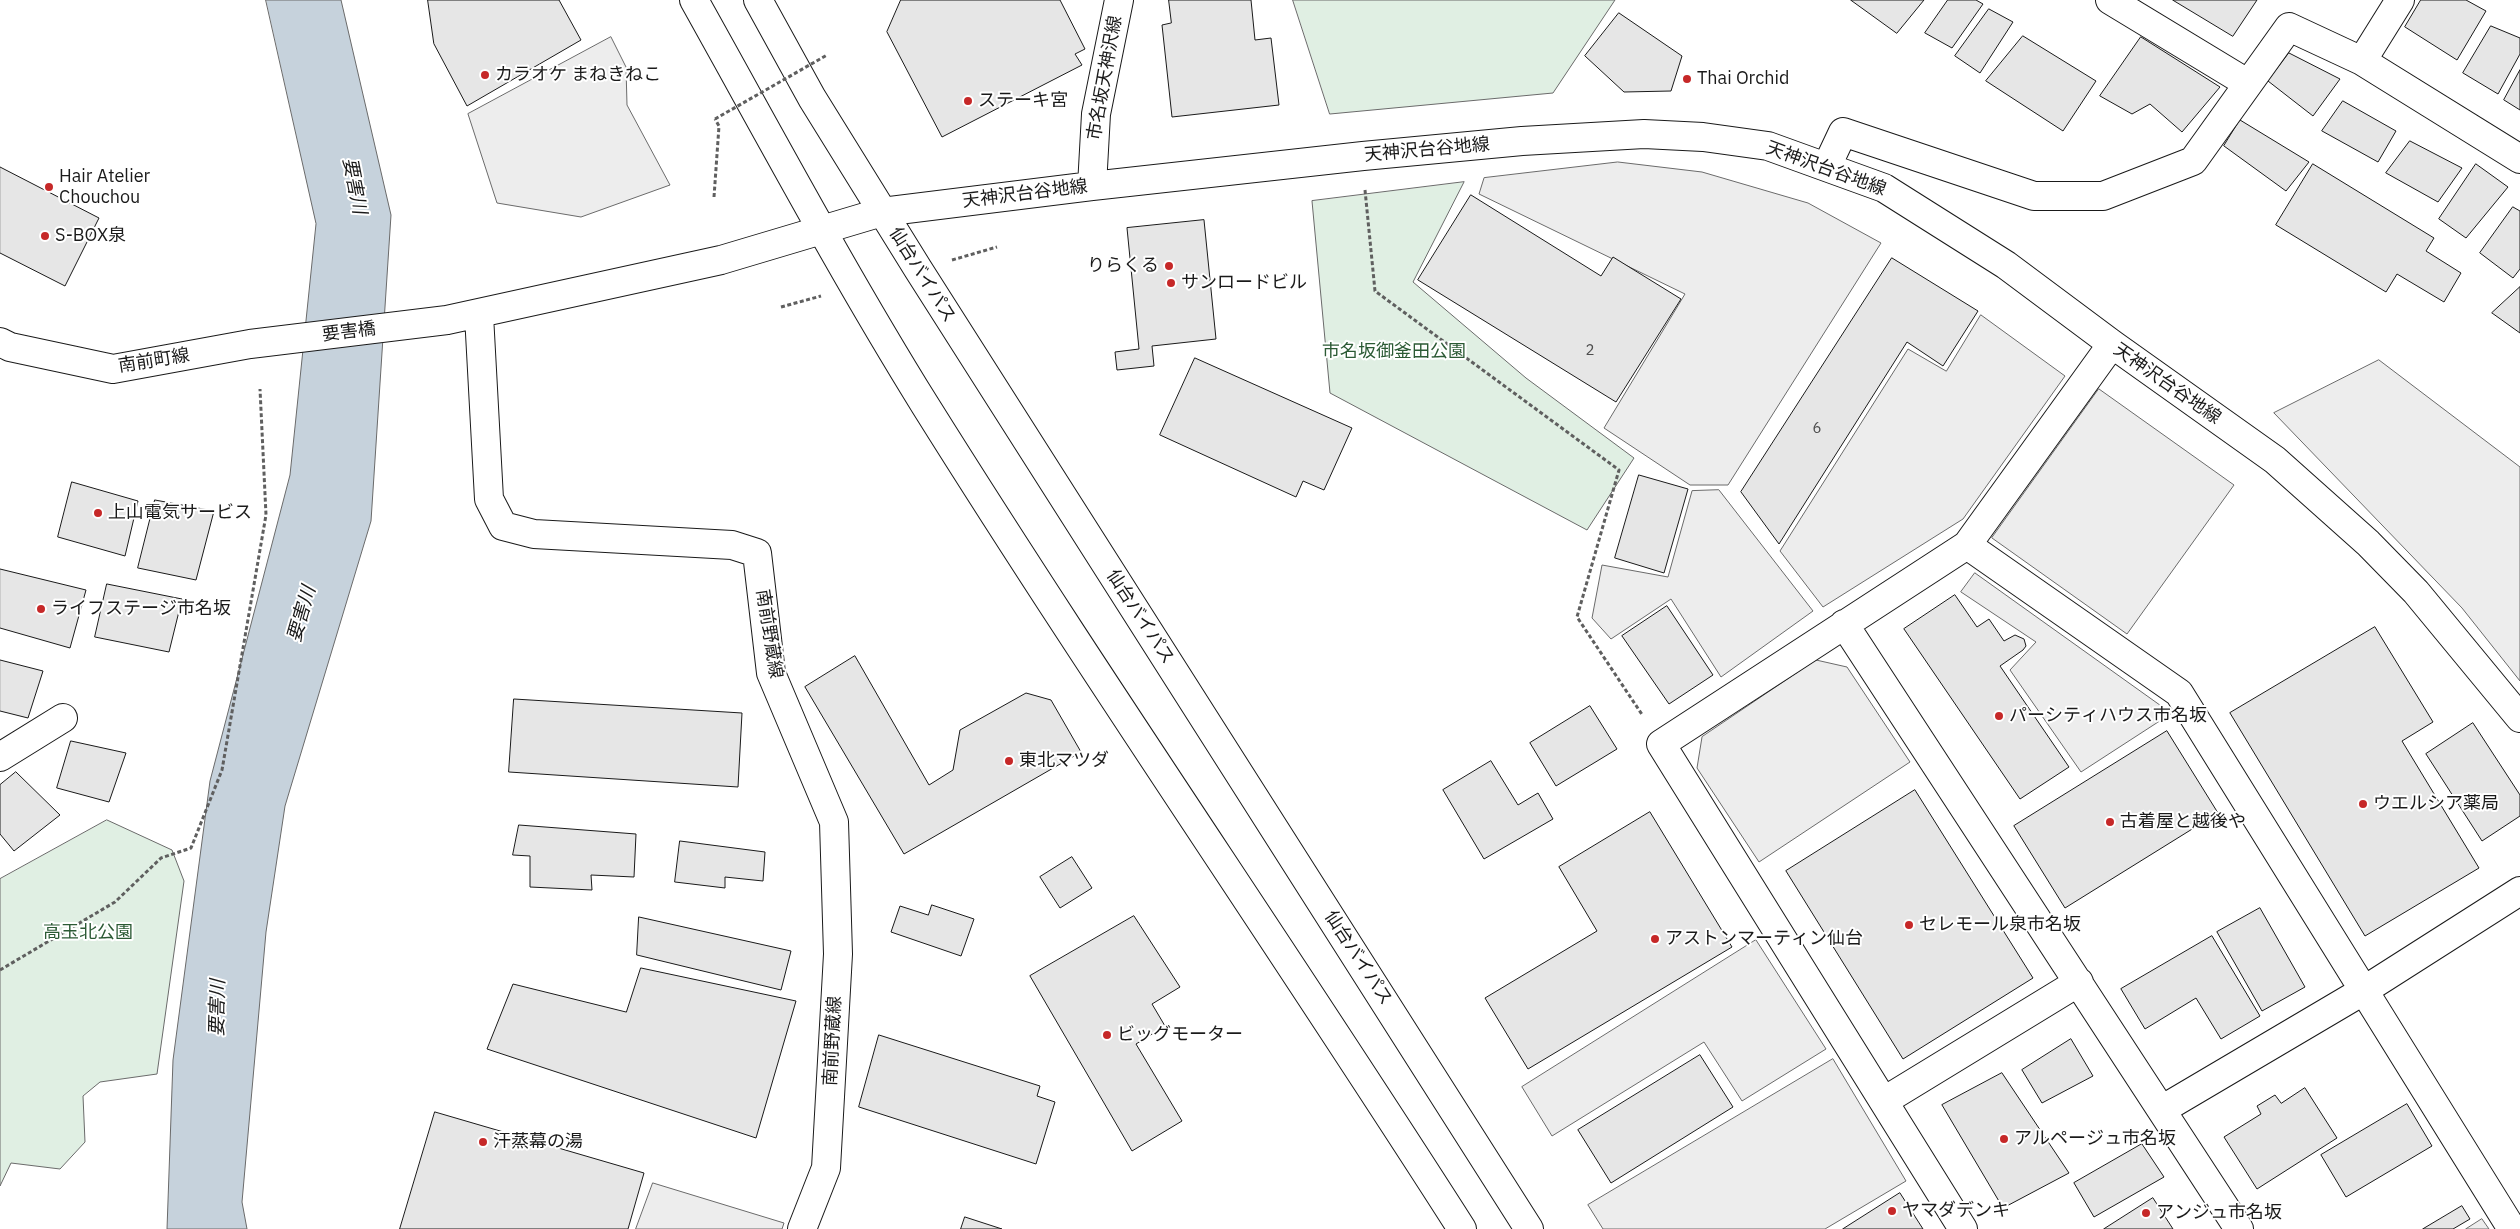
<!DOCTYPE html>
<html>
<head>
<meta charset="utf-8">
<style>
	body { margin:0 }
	canvas { display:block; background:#fff }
</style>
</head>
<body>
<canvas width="2520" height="1229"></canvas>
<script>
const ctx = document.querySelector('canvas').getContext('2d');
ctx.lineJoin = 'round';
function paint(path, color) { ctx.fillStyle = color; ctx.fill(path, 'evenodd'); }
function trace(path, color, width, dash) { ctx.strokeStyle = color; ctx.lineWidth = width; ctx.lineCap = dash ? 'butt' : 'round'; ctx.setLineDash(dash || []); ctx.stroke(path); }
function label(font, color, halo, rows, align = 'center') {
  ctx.font = font + ' "IBM Plex Sans","Noto Sans JP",sans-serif'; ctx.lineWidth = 4; ctx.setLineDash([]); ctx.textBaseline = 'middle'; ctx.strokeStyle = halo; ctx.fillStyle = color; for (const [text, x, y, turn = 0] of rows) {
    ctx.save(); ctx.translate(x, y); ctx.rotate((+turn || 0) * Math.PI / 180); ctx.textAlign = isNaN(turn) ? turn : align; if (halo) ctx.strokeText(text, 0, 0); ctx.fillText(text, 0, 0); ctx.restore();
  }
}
const green = new Path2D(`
	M1293,0h322l-62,93 -223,21z
	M1464,182l-51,100 113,96 108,80 -47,72 -257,-137 -18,-192z
	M107,820l65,30 12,31 -27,193 -57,8 -17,14 2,46 -25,27 -49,-6 -11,23v-307z`);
paint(green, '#e0efe3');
trace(green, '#6a6a6a', 1);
const parking = new Path2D(`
	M611,37l15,30 1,38 43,80 -89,32 -84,-14 -29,-89z
	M1618,162l84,10 106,31 73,40 -153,242h-38l-86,-57 81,-134 -206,-100 5,-16z
	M1981,315l84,61 -102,143 -140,88 -43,-56 128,-202 38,22z
	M2379,360l141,107v214l-58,-73 -188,-195z
	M2099,389l135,96 -107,149 -135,-96z
	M1719,490l94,121 -92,66 -50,-78 -60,40 -19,-21 10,-53 66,12 24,-86z
	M1975,573l196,140h1l-91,59 -71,-102 26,-28 -75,-50z
	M1816,660l31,7 63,95 -151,100 -62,-94 5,-31z
	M1756,940l70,109 -84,52 -38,-59 -152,94 -30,-49z
	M1833,1059l73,122 -81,48h-222l-15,-24z
	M653,1183l131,40 -2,6h-146z
	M2482,1219l7,10h-23z`);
paint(parking, '#ededed');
trace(parking, '#6a6a6a', 1);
const water = new Path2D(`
	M266,0h75l50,215 -20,306 -86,285 -19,126 -24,270 5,27h-80l6,-169 37,-279 80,-306 26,-251z`);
paint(water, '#c6d2dc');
trace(water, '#6a6a6a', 1);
const building = new Path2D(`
	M428,0h131l22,40 -114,66 -33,-62z
	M901,0h159l25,49 -10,5 7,11 -140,72 -55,-105z
	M1169,0h82l4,40 16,-2 8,67 -107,12 -10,-92 9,-2z
	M1851,0h73l-27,33z
	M1948,0h28l7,4 -31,44 -27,-15z
	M2173,0h84l-24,36z
	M2421,0h45l20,11 -29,49 -52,-33z
	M1989,9l24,13 -33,51 -25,-17z
	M1619,13l63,43 -11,35 -47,1 -39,-36z
	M2491,26l29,12v16l-22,40 -35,-21z
	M2023,36l73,45 -33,50 -77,-50z
	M2141,37l79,50 -38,45 -32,-28 -18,10 -32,-18z
	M2289,53l51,26 -27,37 -45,-35z
	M2520,70v40l-16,-10z
	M2343,101l53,30 -18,31 -56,-31z
	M2240,120l69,42 -23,29 -62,-45z
	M2410,141l52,27 -24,34 -52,-29z
	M2313,164l121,74 -8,13 35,22 -17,29 -47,-28 -11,18 -110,-67z
	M2476,164l32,23 -42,51 -27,-19z
	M0,167l99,51 -34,68 -65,-33z
	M1471,195l130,81 12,-19 68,42 -65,103 -198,-122z
	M2513,207l7,4v58l-7,9 -33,-25z
	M1204,220l12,119 -64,7 2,20 -37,4 -2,-18 24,-3 -12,-121z
	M1892,258l86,53 -35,55 -36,-24 -128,202 -38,-52z
	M2520,287v46l-28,-20z
	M1195,358l157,70 -28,62 -21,-9 -7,16 -136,-62z
	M1639,475l49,14 -24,84 -49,-15z
	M72,482l66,19 -13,55 -67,-19z
	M155,500l59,11 -18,69 -58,-12z
	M0,569l86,21 -16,58 -70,-20z
	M107,584l75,15 -13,53 -74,-15z
	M1955,595l22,32 12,-8 15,22 11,-6 9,4 2,7 -3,4 -23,16 69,101 -49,32 -116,-170z
	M1667,606l46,69 -44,29 -47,-68z
	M2375,627l58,95 -31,19 77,127 -114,68 -135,-223z
	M855,656l74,129 24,-15 7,-40 66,-37 25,7 30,52 -177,102 -99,-167z
	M0,660l43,11 -15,47 -28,-7z
	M514,699l228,14 -4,74 -229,-15z
	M1590,706l27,43 -61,37 -26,-43z
	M2473,723l47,72v21l-38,25 -56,-87z
	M2167,731l51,82 -153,95 -51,-82z
	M71,741l55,12 -17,49 -52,-14z
	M1491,761l27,44 20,-12 15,26 -69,40 -41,-69z
	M16,772l44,43 -46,36 -14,-17v-49z
	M1915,790l118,188 -130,81 -117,-188z
	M1650,812l82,135 -204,122 -43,-71 112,-67 -38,-64z
	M519,825l117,9 -2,43 -43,-2 1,15 -62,-3v-31l-17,-1z
	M680,841l85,11 -2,29 -38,-4v11l-50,-6z
	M1072,857l20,31 -32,20 -20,-31z
	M932,905l42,14 -13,37 -70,-24 9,-26 28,9z
	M2260,908l45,79 -43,24 -45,-79z
	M1134,916l46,71 -28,17 13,22 -29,18 46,77 -50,30 -102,-175z
	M639,917l152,34 -10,39 -144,-35z
	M2212,936l48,80 -39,23 -25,-41 -51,31 -24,-40z
	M641,968l155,33 -40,137 -269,-89 26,-65 113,28z
	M879,1035l161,51 -3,10 18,6 -19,62 -177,-57z
	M2071,1039l22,37 -51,27 -20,-33z
	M1700,1055l33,52 -122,76 -33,-53z
	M2002,1073l67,100 -66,35 -61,-103z
	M2305,1088l32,50 -80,51 -33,-52 37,-23 -4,-8 18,-11 6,8z
	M2407,1104l25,42 -86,51 -25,-42z
	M435,1112l209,61 -16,56h-228z
	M2142,1144l22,33 -70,40 -20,-34z
	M1900,1193l23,36h-80z
	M2153,1198l20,31h-69z
	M2462,1206l8,13 -17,10h-30z
	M965,1217l37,12h-41z`);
paint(building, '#e6e6e6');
trace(building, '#1a1a1a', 1);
const minor = new Path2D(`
	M2110,0l137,83
	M2362,61l38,-61
	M1827,166l16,-34 191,64h69l90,-35 96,-134 73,34 158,98
	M1092,186l4,-72 23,-114
	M479,315l10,184 14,27 31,8 198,11 25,8 14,120 63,149 4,132 -12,214 -24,61
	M0,342l10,5 103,22 137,-25 197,-24 274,-60 161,-48 210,-26 271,-30 159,-15 122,-7 59,3 65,9 116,42 122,77 106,79 163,116 93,83 48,49 104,126
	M1967,545l212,148 333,536
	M1844,624l395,605
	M0,757l63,-39
	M1884,1101l195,-119
	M2163,1109l200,-118 157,-100
	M1963,1229l-302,-485 306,-199 145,-201`);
const highway = new Path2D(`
	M694,0c76,136 149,273 231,405 174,278 361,548 537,824
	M758,0l54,98 106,171 611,960`);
trace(minor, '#1a1a1a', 30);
trace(highway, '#1a1a1a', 30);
trace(new Path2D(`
	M1365,190l10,101 244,179 -42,147 66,99
	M714,197l5,-71 -4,-7
	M952,260l45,-13
	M781,307l40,-11
	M0,970l115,-68 46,-44 30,-10 31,-78 44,-255 -6,-126`), '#5f5f5f', 3, [4, 2.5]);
trace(minor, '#fff', 28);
trace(highway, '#fff', 28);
trace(new Path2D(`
	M715,119l112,-64`), '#5f5f5f', 3, [4, 2.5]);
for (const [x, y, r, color] of [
	[485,75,5,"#c62828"],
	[1687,79,5,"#c62828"],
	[968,101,5,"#c62828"],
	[49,187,5,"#c62828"],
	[45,236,5,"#c62828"],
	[1169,266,5,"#c62828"],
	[1171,283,5,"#c62828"],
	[98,513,5,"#c62828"],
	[41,609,5,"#c62828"],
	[1999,716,5,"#c62828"],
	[1009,761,5,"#c62828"],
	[2363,804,5,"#c62828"],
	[2110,822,5,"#c62828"],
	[1909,925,5,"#c62828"],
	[1655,939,5,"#c62828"],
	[1107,1035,5,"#c62828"],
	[2004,1139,5,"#c62828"],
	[483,1142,5,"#c62828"],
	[1892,1211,5,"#c62828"],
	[2146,1213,5,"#c62828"]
]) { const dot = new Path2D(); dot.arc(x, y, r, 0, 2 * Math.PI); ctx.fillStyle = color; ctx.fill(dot); trace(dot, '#fff', 2); }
label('15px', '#4d4d4d', null, [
	["2",1590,351],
	["6",1817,429]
]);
label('18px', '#1a1a1a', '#fff', [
	["カラオケ まねきねこ",495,75],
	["Thai Orchid",1697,79],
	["ステーキ宮",978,101],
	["Hair Atelier",59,177],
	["Chouchou",59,198],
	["S-BOX泉",55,236],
	["りらくる",1159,266,"right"],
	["サンロードビル",1181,283],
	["上山電気サービス",108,513],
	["ライフステージ市名坂",51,609],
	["パーシティハウス市名坂",2009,716],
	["東北マツダ",1019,761],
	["ウエルシア薬局",2373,804],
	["古着屋と越後や",2120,822],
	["セレモール泉市名坂",1919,925],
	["アストンマーティン仙台",1665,939],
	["ビッグモーター",1117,1035],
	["アルページュ市名坂",2014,1139],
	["汗蒸幕の湯",493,1142],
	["ヤマダデンキ",1902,1211],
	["アンジュ市名坂",2156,1213]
], 'left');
label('18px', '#1a1a1a', '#fff', [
	["市名坂天神沢線",1105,78,-80],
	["天神沢台谷地線",1427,150,-5],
	["天神沢台谷地線",1826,169,20],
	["天神沢台谷地線",1025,194,-7],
	["仙台バイパス",922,275,58],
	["要害橋",349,332,-7],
	["南前町線",154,361,-9],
	["天神沢台谷地線",2167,384,35],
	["仙台バイパス",1140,617,57],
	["南前野蔵線",769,634,81],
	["仙台バイパス",1358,958,57],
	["南前野蔵線",833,1041,-87]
]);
label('18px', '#2b5a34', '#fff', [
	["市名坂御釜田公園",1394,352],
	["高玉北公園",88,933]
]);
label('italic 19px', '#1a1a1a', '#fff', [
	["要害川",354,186,79],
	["要害川",302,614,-74],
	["要害川",218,1008,-89]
]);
</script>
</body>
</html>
